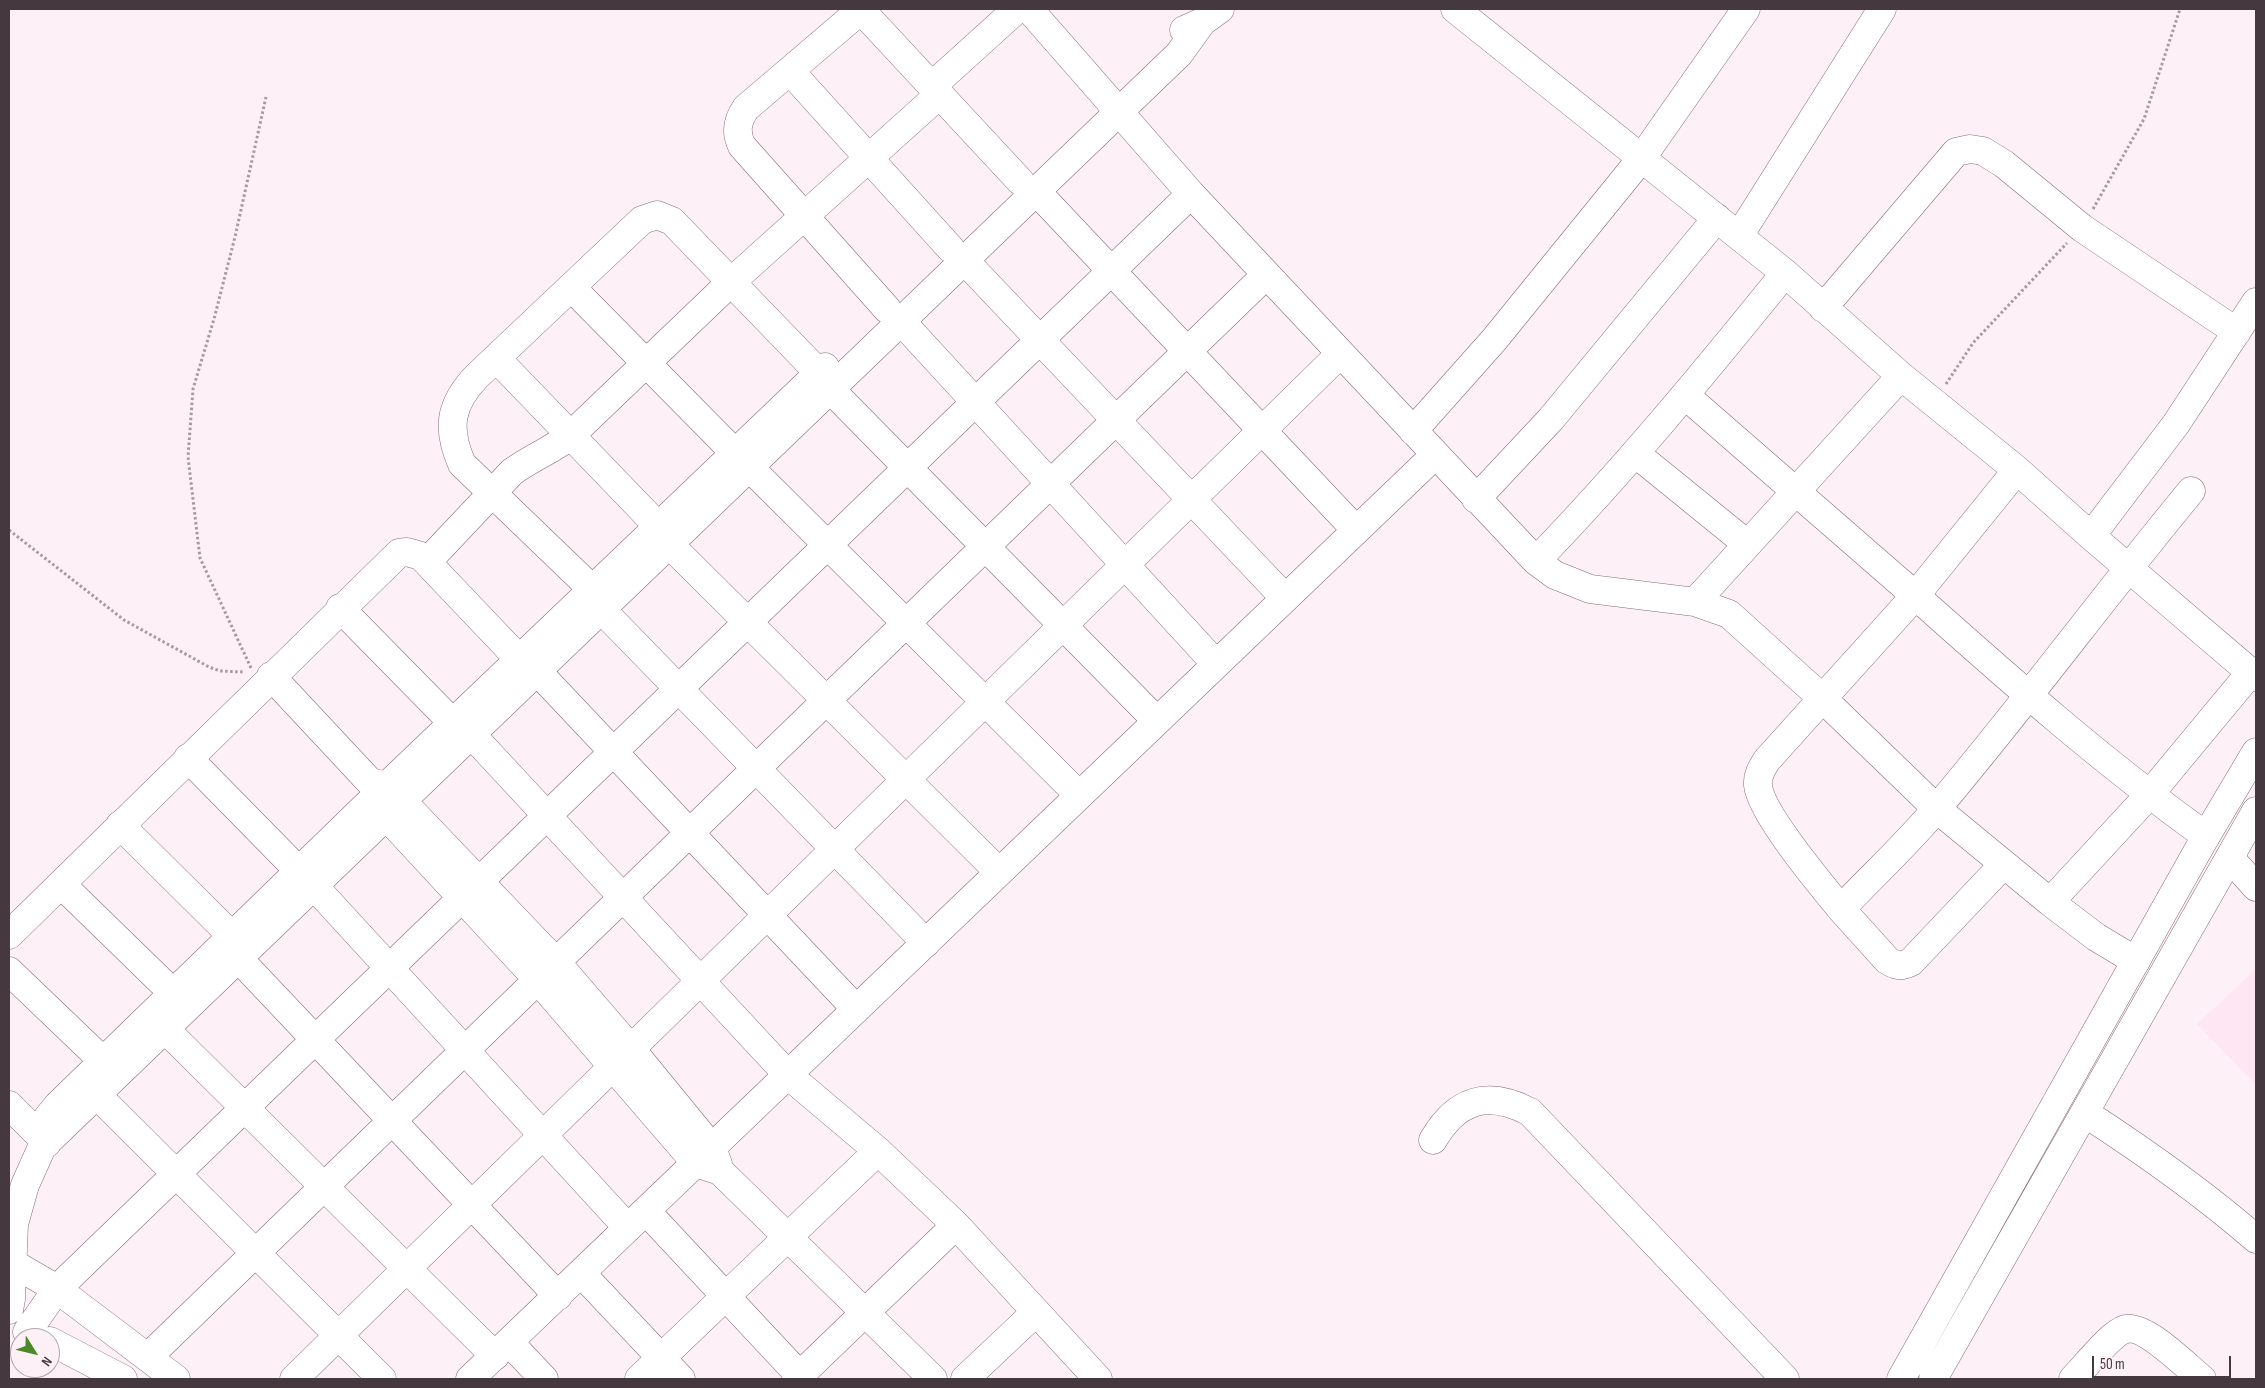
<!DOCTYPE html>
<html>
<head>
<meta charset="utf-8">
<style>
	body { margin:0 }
	#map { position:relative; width:2265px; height:1388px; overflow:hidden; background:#fef0f7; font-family:"Sofia Sans Condensed",sans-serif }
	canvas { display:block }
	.frame { position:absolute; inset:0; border:10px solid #45383e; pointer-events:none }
	.north { position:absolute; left:10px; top:1328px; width:50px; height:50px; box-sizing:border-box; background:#fef0f7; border:1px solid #b4a6ad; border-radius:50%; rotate:126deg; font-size:14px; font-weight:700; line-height:20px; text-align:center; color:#45383e }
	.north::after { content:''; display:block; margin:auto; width:18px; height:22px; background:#4a8828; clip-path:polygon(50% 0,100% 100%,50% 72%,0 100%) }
	.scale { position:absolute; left:2092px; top:1356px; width:139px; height:22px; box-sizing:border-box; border:2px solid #45383e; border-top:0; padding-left:6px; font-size:15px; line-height:18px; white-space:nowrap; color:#45383e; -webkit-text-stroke:4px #fef0f7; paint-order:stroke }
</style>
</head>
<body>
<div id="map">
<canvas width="2265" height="1388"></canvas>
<div class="frame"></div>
<div class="north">N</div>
<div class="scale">50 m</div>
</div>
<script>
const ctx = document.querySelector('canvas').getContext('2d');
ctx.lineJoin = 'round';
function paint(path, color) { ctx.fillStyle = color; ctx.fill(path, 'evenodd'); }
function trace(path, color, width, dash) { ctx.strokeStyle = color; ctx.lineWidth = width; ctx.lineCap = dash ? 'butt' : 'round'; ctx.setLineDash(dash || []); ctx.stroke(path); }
paint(new Path2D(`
	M2256,969v116l-59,-61z`), '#ffe6f3');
const minor = new Path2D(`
	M862,9l-116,99c-9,13 -11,24 -4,38l145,163
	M1029,9l162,185 345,367 19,14 35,14 105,13 34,12 93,84 115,111 113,93 46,35 40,24
	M1455,9l330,264 116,103 116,94 74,66 165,141
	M861,10l159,171
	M1184,30l18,-8 18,-13
	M790,71l160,177
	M932,86l85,-77
	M1036,191l320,339
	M1739,236l143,-227
	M964,260l321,338
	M571,287l164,166 344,342
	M1823,308l133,-156 14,-3 13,2 21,13 78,64 155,104
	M901,321l315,343
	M496,358l162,168
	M830,389l327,332
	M1686,396c77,67 154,134 231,201 93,83 187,166 289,239
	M1413,431l81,-91 147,-181 105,-150
	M1635,453l112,91
	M1476,499l75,-80 166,-201
	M2091,536l85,-112 80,-122
	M669,544l330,328
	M1536,561c89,-92 169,-189 249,-288
	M427,562l85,-90c19,-14 40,-22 58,-36l161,-154 209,-188
	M592,589l-130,-125c-16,-36 -12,-60 15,-88l165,-156 15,-5 15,6 147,152
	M1695,602l206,-226
	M340,608l113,115
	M601,609l325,334
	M537,671l319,338
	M271,676l99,106 17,4 15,15 154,161 75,87 81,99 6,16
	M471,734l317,341 90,76 78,74 142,154
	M188,758l111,113
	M374,803l164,177 158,183 24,8 213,208
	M120,825l112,111
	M2230,858l26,29
	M2003,865l-92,97c-10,5 -15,4 -24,-2l-46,-51c32,-34 67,-66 97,-102 87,-103 167,-212 253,-316
	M61,884l112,109
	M314,886l314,342
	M2050,902l99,-107 102,-123
	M1841,909c-19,-23 -81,-97 -83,-124 -1,-10 4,-17 9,-25l148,-164 102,-126
	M9,935l390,-382 8,-1 14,4 98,103
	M239,959l319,337
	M9,971l94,90
	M165,1029l330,327
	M97,1095l285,284
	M9,1105l38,38
	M2085,1113c60,39 117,79 171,126
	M1433,1140c24,-41 55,-50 97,-28l255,267
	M43,1143l5,-26 10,-12 314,-305 453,-433
	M646,1211l157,168
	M9,1261l48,28 119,90
	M581,1273l100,106
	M9,1310l2,-11 3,-75 11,-39 17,-38 1137,-1093 23,-32
	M27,1332l30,-43 1134,-1095
	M50,1341l73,38
	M509,1342l35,37
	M148,1357l1118,-1082
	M294,1379l1046,-1025
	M470,1379l965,-924
	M639,1379l239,-228
	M796,1379l160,-154
	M965,1379l71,-67
	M2073,1379c11,-11 39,-47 53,-50 20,-4 61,38 76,50`);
const major = new Path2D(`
	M1901,1379l305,-543 50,-84
	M1933,1379l323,-568`);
trace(minor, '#876a79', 29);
trace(major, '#876a79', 29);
trace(new Path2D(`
	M2093,209l51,-90 36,-110
	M1946,384l27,-41 94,-100
	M9,530l115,90 85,47 11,4 24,1
	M251,668l-51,-110 -12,-101 5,-68 21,-70 21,-82 31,-140`), '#a799a0', 3, [2.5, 2.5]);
trace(minor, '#fff', 28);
trace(major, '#fff', 28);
</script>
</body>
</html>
